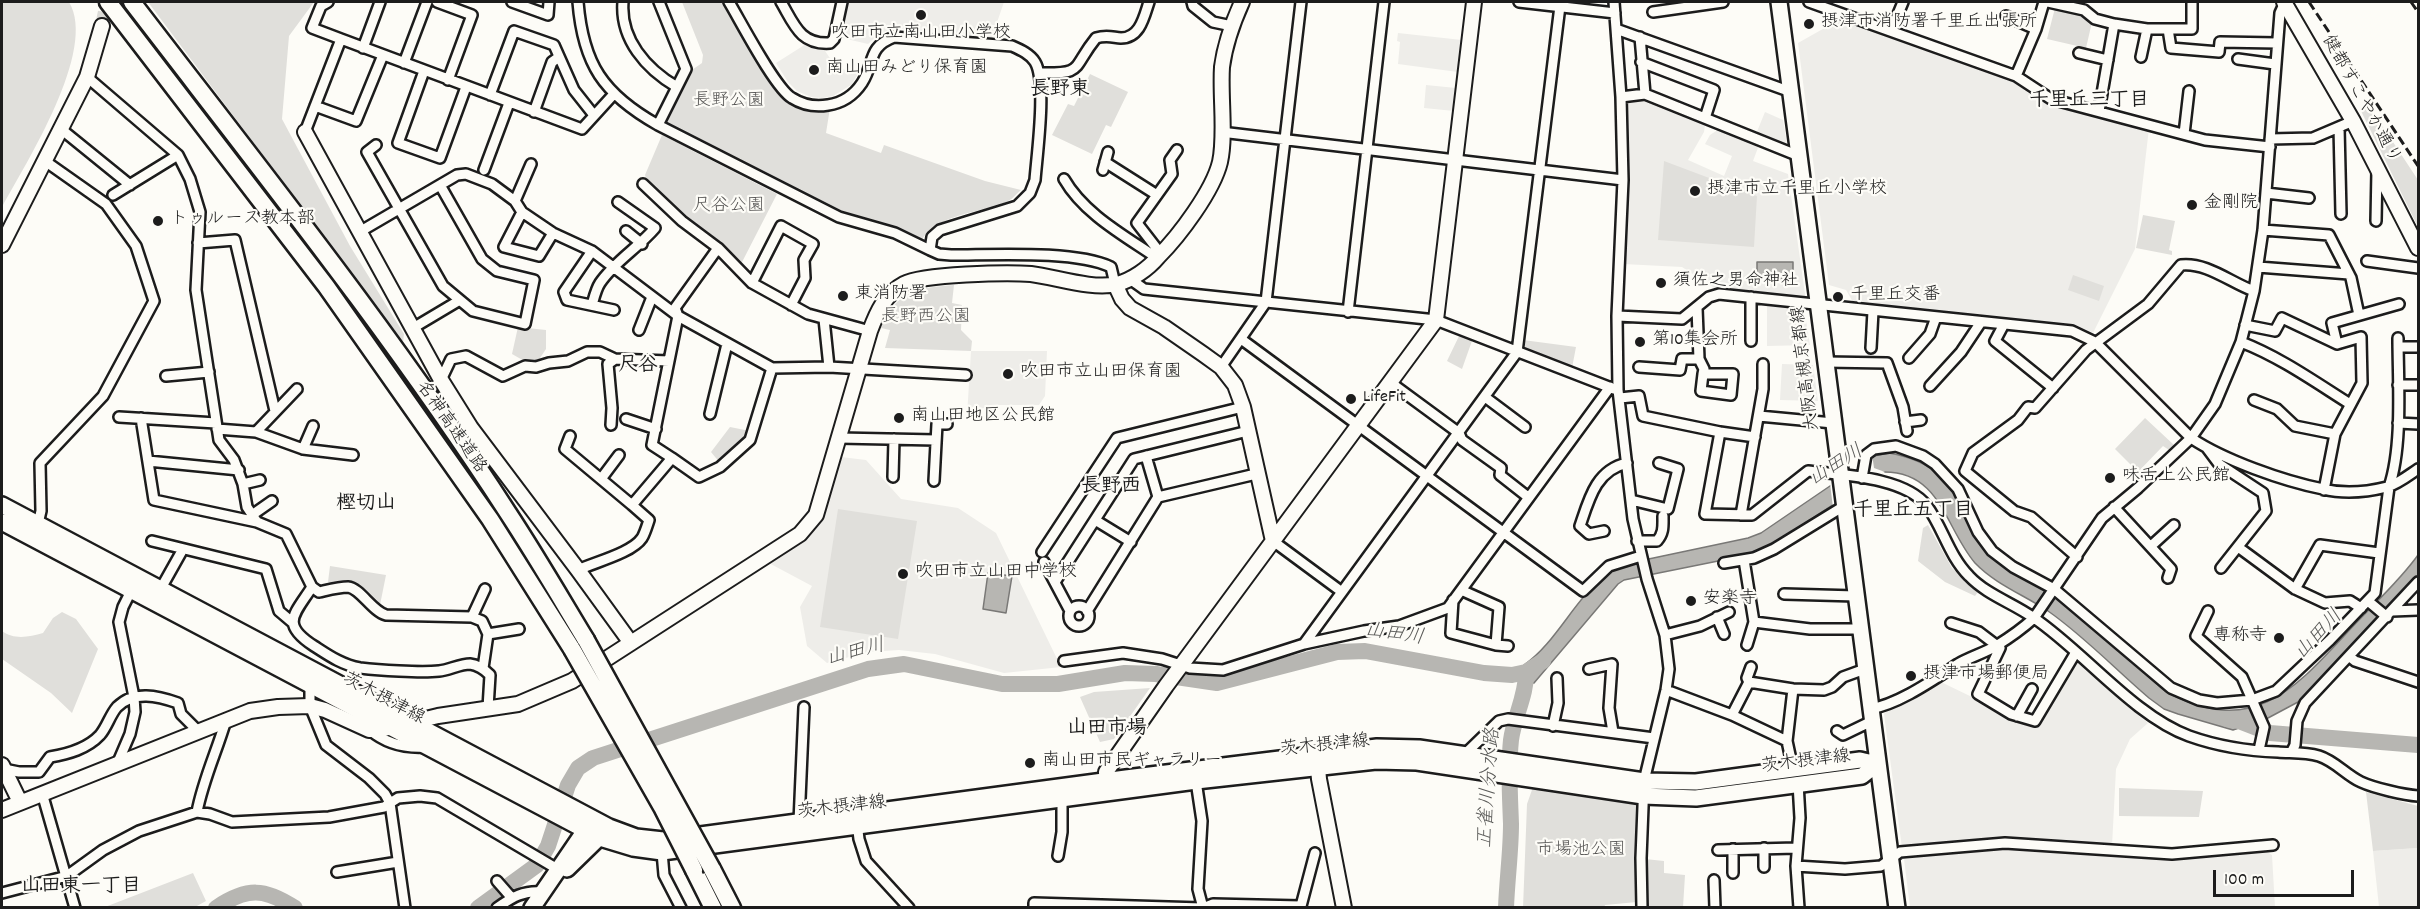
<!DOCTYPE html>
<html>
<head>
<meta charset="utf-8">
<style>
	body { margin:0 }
	#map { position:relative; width:2420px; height:909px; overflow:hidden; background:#fdfcf7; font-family:Dekko,sans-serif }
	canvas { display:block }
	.frame { position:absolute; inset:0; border:3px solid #1c1c1c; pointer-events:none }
	.scale { position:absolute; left:2213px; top:870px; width:141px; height:27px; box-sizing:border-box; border:3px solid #1c1c1c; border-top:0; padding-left:8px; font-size:18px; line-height:21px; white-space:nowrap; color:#1c1c1c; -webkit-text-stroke:4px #fdfcf7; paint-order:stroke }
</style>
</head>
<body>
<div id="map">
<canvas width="2420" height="909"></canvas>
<div class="frame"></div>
<div class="scale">100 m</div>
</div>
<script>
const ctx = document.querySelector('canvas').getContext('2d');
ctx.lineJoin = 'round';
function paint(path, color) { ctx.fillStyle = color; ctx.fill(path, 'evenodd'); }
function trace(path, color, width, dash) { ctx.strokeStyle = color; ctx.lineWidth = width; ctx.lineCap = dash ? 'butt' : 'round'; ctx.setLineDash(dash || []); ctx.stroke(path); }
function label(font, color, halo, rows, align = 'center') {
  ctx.font = font + ' Dekko,"Klee One",sans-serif'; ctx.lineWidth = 4.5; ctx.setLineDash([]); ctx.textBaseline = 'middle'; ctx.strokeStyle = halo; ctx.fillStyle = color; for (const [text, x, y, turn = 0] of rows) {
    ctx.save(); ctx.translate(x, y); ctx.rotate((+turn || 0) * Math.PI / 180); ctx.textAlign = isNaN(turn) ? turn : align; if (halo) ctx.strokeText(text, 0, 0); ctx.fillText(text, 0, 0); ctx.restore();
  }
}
paint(new Path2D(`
	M845,2h159l-13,38 -97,-12 -15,6 -11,10 -30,-7z
	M1844,17l170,63 35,22 100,26 -14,121 -42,84 -17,-8 -223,-23 -7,-12 -17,-5 -31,-242z
	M1398,33l64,7 -4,32 -60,-8 2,-22 -3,-1z
	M806,44l17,4 13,19 22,7 -7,11 -18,11 -11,2 -11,-1 -14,-6 -9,-9 -12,-19z
	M1426,85l30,3 -2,23 -30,-3z
	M1646,99l59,25 -1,8 -16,28 36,16 8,-20 -27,-12 5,-9 9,-6 40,16 -6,16 35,13 18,127 -87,-10 -37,-24 -59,-3v-158l4,-6z
	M1765,112l18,8 4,24 -3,2 -28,-12z
	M1767,306l37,2 6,37 -43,1z
	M971,351h76l-2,45 -6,9h-49l-23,11z
	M1782,364l31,1 5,36 -38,-1z
	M841,457l25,3 35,39 57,9 38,25 65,134 -57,6 -69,-19 -36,-4 -31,2 -41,11 -20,-17 -7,-39 12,-21 -45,-24 53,-42z
	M2077,662l71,61 -18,16 -14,30 -4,77 -50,-5 -56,-2 -104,9 -18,-134 3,-6 54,-26 33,16 34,20 29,8 36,-61z
	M2005,848l56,2h203l8,5 3,52h-365l-6,-48 52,-7z
	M2418,848v59h-39l-6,-56z`), '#eeede9');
paint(new Path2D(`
	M2,2h67c29,48 -43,161 -67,205z
	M148,2h166l-25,34 -7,83 68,127 54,88 -1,8z
	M682,2h42l49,81 16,17 41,8 -4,25 55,20 3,-8 101,36 36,9c-5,4 -9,10 -15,12 -28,12 -68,11 -85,39l-26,-13 -53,-15 -177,-88 -1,-5 25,-48 13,-9 1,-8z
	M2055,8l30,6 7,8 -6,26 -39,-9z
	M1090,74l38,18 -17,35 -5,-2 -14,29 -40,-19 16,-31 6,2z
	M2370,107l48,73v47l-57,-116z
	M662,135l115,59 -37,72 -91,-80 -4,-11z
	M1664,161l93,35 -3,51 -96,-7z
	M2143,215l32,6 -6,29 3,1v4l-36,-7z
	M2073,275l31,11 -5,15 -31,-11z
	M954,285l-2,18 10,2 -1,25 11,11 -1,10 -86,-3 5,-18 -9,-2c16,-38 35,-40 73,-43z
	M518,327l28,3v19l-10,15 -10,-2 -14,-8z
	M1460,334l13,4 -11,31 -15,-8z
	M1523,340l53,7 -4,21 -50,-20z
	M2145,418l29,27 -5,5 -6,-4 -25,26 -23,-23z
	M730,427l20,4 -1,5 -29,27 -9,-11z
	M838,509l79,12 -19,118 -78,-12z
	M1928,525l24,43 26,24 -3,4 -30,-14 -27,-21 5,-33z
	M330,566l56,9 -6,30c-19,-15 -24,-27 -49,-20l-3,-3z
	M62,612l14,7 22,30 -26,64 -21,-20 -49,-34v-28c12,9 27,6 41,2l10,-15z
	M1150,688l-36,51 -14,3 -20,-45 14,-5z
	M1533,787l104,17v98l-32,3 -1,3h-81l4,-104z
	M2119,788l84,3 -4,26 -80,-1z
	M2366,792l52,14v42l-45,3z
	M1645,859l19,2v12l21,2 -2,32h-37z
	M193,873l13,28 -11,6h-90z`), '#e0dfdb');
const water = new Path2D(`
	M1757,262h36v17l-36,-1z
	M1889,453c46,8 59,27 79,67 5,10 10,22 18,31 20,21 49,31 72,48 38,28 72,62 107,92 91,50 133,-6 191,-68 21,-22 45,-44 62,-68v22l-105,113 -15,12 -30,16 -35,12 -55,-16 -14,-5 -15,-11c-33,-28 -65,-62 -101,-87 -24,-16 -53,-27 -73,-48 -30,-35 -34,-92 -92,-91l-114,75 -36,11 -109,22 -6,4 -84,99h-8l-2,-18c38,-26 58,-85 101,-101l123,-26 13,-5 113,-77z
	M988,573l24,3 -6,37 -23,-4z`);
paint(water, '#b7b6b2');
trace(water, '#797876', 1.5);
paint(new Path2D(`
	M1872,454l2,14 11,4 -52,36 -3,-25 24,-16 4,-1z`), '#fdfcf7');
trace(new Path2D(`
	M2227,719l12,2 31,12 148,12
	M216,908c31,-21 49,-20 79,0
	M478,908l59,-43 11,-19 20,-61 10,-17 15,-10 275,-89 36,-5 98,20h56l67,-11 31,1 61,9 120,-31 28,-1 119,22 28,2 14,-3 17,-11
	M1506,908c1,-28 5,-57 5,-84 -1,-29 -3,-56 0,-84 3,-23 16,-46 15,-68`), '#b7b6b2', 16);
trace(new Path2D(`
	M102,26l5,-24`), '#dbdad6', 14, [14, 7]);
const street = new Path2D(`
	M437,2l35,13 -24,65
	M512,2l36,13 1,-13
	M578,2c5,62 25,92 80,123l181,92 56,16 35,17 2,-13 8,-7 77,-24 13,-13 5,-13c2,-26 12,-98 0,-118 -5,-8 -14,-12 -23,-16l-118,-9c-27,10 -19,26 -32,46 -8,12 -20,20 -34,22 -12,2 -25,0 -36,-7 -17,-10 -51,-76 -63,-96
	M623,2c-3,37 23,67 54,85
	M781,2c13,22 19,43 49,41l4,-4 8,-37
	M1192,2l1,4 20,16 19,4
	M1519,2l96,11
	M1614,2l7,95 2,83 -6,136 1,74 15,129 14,60 18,56 4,34 -3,21 -22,91 -3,77 1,50
	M1809,2l207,74 35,23 154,41 65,7
	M2048,2l36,8 11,9 19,5 33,5h45v-27
	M1653,12l70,-10
	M2006,16l30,13
	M1616,29l175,63
	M2168,29l3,19 48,4 1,-10 57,1
	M1891,31l12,-29
	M1640,37l5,57
	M341,39l241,90 31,-34
	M363,48l17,-46
	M2079,53l29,7
	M2141,57l6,-28
	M2238,59l37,5
	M1641,62l73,28 -9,28
	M404,63l23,-61
	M424,71l-26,72 42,15 26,-71
	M1039,73c46,1 32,-4 57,-35 10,-3 15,-1 25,0 19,0 23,-21 28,-36
	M2016,76l20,-47 8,-27
	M87,77l91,78 12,24 10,33 -4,78 23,150 15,20 9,24 4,23 10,15 29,12 26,53c-18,28 -32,37 2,59 14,9 28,19 46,22 18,2 60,5 79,3 10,-1 21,-7 31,-7 9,1 15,6 20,11l-2,33
	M490,95l24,-64 40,14 20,45 19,24
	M1621,97l24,-3 154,62
	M315,106l41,15 27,-66
	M2099,111l15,-87
	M534,112l18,-50 7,-5
	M658,125l28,-56 -27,-67
	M2339,127l2,87
	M61,129l69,56
	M305,132l36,-93 -29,-11 9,-22 7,-4
	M1221,132l402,48
	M2184,134l5,-43
	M2270,139l43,-1 40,-17
	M376,145l-9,7 76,134 30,25 52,13 9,-44 -37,-9 -15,-12 -42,-74
	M1105,162l52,33
	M484,170l25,-67
	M1103,170l5,-18
	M1064,179c20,35 61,57 93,79
	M643,184l39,37 36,27 34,35 56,31 62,17
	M2266,193l43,5
	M113,195l65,-40
	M515,201l16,-37
	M522,212l-18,35 35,9 14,-23
	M2376,221l1,-51
	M2263,230l66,5 22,43 8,37
	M361,231l96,-56 9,-1 26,10 23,17 7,11 31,21 39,18 86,65 94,52 57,-1 -5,-48
	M626,231l16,13
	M198,243l37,-3 40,171
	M930,250l9,4 12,1c43,0 124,-5 160,12l4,17
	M592,251l-28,41 3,8 47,10
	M1161,254l-24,-31 35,-49 -2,-14 7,-10
	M2367,261l51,7
	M2258,267l91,7
	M1130,279l14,10 292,31 178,69
	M752,283l29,-57 32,18 -9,16 1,18 -14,27
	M1751,297v44
	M592,305c2,-7 4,-16 8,-22 15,-22 38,-35 55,-55l-37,-26
	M1697,308l2,51 5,10 -1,5h30l-2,21 -30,-4 2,-17
	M1348,312l36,-310
	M1617,316l65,3 27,-22 10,-3 353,37 23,11 96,96c33,22 92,43 132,51 20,5 44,3 64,-2 11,-3 22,-12 31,-18
	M2004,324l-9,17 58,47
	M2245,325l30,6 7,-13 55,26 24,-7 1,46 -27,51 -11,56
	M413,328l47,-28
	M639,330l13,-33
	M1241,339l342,252 26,-25 32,-10
	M2241,342c39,15 74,40 109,62
	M2337,344l-5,-21 67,-19
	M2398,347h20
	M1871,348l2,-37
	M1909,358l21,-24 6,-17
	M1826,362l61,1 16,44 4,24
	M829,367l137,8
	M1221,367l45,-65 35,-300
	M1639,367l41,3 2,-11h17
	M166,376l43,-4
	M441,380l10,-21 15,-3 37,20 22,-10 11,1 13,-4 19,-2 19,-9h13l15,7 54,2
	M1391,383l68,50 3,7 39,28 -1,7 28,22
	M2398,385h20
	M1930,386l31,-34 20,-30
	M1485,397l40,30
	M1620,398l19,-2 4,20 77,16 -15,82 47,1 56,-44c34,4 97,6 119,35 16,22 22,50 42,70 18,19 44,27 65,42 49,33 100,98 155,118 28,10 59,15 89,16 14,1 27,0 41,4 16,5 27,19 42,26 13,6 43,13 57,14
	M2254,400l23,9 18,17 40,8
	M710,414l17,-70
	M1759,416l74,7
	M119,417l97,6
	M141,418l13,82 103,22
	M626,419l30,10
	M1905,422l16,-2
	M2398,423l20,1
	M611,425l1,-17 -4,-44 7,-5
	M217,429l39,3 47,17 50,6
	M256,432l41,-43
	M1720,432l35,5
	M570,436l-5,13 67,56
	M839,438l97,2
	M2207,448l12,16 44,29 3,18 -45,57
	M303,449l10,-23
	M1146,456l12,41
	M672,458l-20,-13 26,-129 -3,-8 43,-60
	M148,461l91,9
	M893,477l1,-38
	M1862,478l4,-23 8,-6 22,-3 27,10 12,8 23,25 20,43 14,19 21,16 41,22 117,99 28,12 18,3 35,-3 24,-9 54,-51 45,-47 14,-106c14,-41 9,-106 9,-149
	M601,479l18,-24
	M934,481l3,-57h10
	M243,484l17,-4
	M1631,500l37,9 10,-40 -19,-6
	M2114,507l57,62 -3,9
	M252,515l20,-14
	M1741,515l22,-126v-25
	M1095,520l36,22
	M37,528l4,-17 -1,-48 63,-67 51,-95 -18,-55 -30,-42 -61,-43
	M1604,531l-15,3 -9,-8c9,-27 16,-56 47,-63
	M152,541l114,28 13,42 13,11
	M1273,541l69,51
	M1637,541h20c7,-8 6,-15 6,-25
	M2151,546l23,-21
	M2238,547l57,42 30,14 25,-2 11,7
	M1042,552l75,-114 126,-31
	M2077,557l-46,-40 -17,-6 -49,-40 8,-18 45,-33 10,-13 7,1 51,-58 62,-46 33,-39c26,-3 50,18 73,26
	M1744,560l10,62 -7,23
	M1044,562l26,49
	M1724,563l30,-5 20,-9 70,-43
	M578,570c17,-8 54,-17 64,-32 3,-5 5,-12 7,-18l-17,-15 40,-47 27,19 21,-10 30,-27 22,-72
	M1055,582l79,-123 114,-28
	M312,587l7,5c9,-2 20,-5 29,-5 12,1 24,24 38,28l86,2 10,4 6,13 -5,34
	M2295,589l25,-44 59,8
	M160,590l23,-41
	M1461,590l38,17 -3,38
	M1784,594l72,2
	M1453,600l-2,33 45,12 12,1
	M2368,601l19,16
	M1069 616a10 10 0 1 1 20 0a10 10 0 1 1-20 0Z
	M1087,611l71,-114 98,-23
	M2208,611l-12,25 46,41 22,50 -5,23
	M2392,611l26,-1
	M472,617l13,-28
	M1717,617l7,17
	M1754,622l56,7h50
	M1951,623l28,9 21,16 -22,46 33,20 24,7 41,-69
	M488,634l31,-5
	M1665,635l35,-9 29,-14
	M1304,644l213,-292 43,-346
	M2350,657l5,4 63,21
	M1064,661l59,-8 39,6 28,9 33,2 81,-26 60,-13 35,-5 49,-18 162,-221
	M1589,669l23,-5 -3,44 4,24
	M1749,682l44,7 31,1 8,-3 11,-10 22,-8
	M310,684v22l16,39 43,33 16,16 5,9 15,105
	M1793,689l-6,52 6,28
	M1666,690l66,25 55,26
	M1870,709c29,-5 63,-29 88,-45 12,-7 26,-11 38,-18 13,-8 27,-18 38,-28l68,-100 36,-30 53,-50 24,-34 26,-62 13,-51 9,-61 17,-217 5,-11
	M1732,715l17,-33 -2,-4 4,-11
	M2017,716l15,-27
	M1553,726l5,-23 -1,-25
	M370,730c15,13 34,18 54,17
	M1837,731l6,4 29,-14
	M2292,751l3,-6 2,-24 8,-18 113,-121
	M1465,754l34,-33 9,-2 146,19
	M118,762l12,-28 5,-22 -1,-15 -15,-75 4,-15 10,-20
	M4,769l15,3h20l11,-15c18,-3 37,-8 50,-22 7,-8 10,-20 17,-28 17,-17 41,-11 61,-4l3,11 16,16
	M1196,781l6,40 -4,68 5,19 10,-4 88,2 14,-53
	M1798,783l2,35 -4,48 3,42
	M42,793l33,115
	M197,812c6,-32 20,-61 29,-92
	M799,822l5,-115
	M857,823l2,16 7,22 43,47
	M1733,849v24
	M1718,850l78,-2
	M662,852l2,23 17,33
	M1058,856l4,-24v-33
	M1796,866l49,3 36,-3 19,-14 105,-9 167,11 101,-9
	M1764,867v-19
	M337,872l61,-10
	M1714,880l1,28
	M497,881l14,16
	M2,893l65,-17 36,-26 36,-19 58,-19 13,2 22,8 97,-5 55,-10 14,-9 22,-2 17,2 122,72
	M497,908c15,-11 27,-18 46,-16
	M1034,908v-5l168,5`);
const secondary = new Path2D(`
	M2284,2l69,119 65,127
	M305,132l136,248 30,48 107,142 53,73
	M2,245l85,-168 15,-51
	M1115,284l7,15 8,9 34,19 39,27 18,13 14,18 8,22 30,134
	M1317,758l2,21 25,129
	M2,765l18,37
	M1107,789l-1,-17 60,-86 270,-366 38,-318
	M2,810l248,-99 28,-4 32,-1 15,4 44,20h11l58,-14 80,-12 54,-23 228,-147 16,-19 54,-184c7,-19 15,-37 34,-47 19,-10 104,-12 127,-10 25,3 61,16 86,10 15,-4 31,-15 41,-27 21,-21 55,-66 62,-95 6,-27 0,-66 2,-95 3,-23 11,-45 20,-65`);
const primary = new Path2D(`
	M1779,2l118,906
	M2,505l607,322 27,10 27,3 463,-62 251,-31 42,1 225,33 52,1 164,-22 17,4
	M2,522l598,316 33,10 29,4 534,-71 180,-20 41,1 226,34 53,2 166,-22 15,-12
	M567,869l39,-38
	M532,908l58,-85`);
const highway = new Path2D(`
	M108,2l218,284 164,233 82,130
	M132,2c128,167 261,333 376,511 27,41 52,84 78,127
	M712,869l20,39
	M694,870l19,38`);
trace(street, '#1c1c1c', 14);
trace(secondary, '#1c1c1c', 18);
trace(primary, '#1c1c1c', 20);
trace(highway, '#1c1c1c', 21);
trace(street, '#fdfcf7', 9);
trace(secondary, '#fdfcf7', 14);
trace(primary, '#fdfcf7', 15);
trace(highway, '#fdfcf7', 16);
trace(new Path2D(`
	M2309,2l109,164
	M2411,2l7,10`), '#1c1c1c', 3, [9, 4.5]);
const highwayBridge = new Path2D(`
	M586,640l126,229
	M572,649l90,158 32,63`);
trace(highwayBridge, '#1c1c1c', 21, []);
trace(highwayBridge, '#fdfcf7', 16);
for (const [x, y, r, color] of [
	[921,15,6,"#1c1c1c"],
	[1809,24,6,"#1c1c1c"],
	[814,70,6,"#1c1c1c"],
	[1695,191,6,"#1c1c1c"],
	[2192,205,6,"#1c1c1c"],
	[158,221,6,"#1c1c1c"],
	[1661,283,6,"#1c1c1c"],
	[843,296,6,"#1c1c1c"],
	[1838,297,6,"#1c1c1c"],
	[1640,342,6,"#1c1c1c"],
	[1008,374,6,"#1c1c1c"],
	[1351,399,6,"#1c1c1c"],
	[899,418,6,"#1c1c1c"],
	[2110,478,6,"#1c1c1c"],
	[903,574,6,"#1c1c1c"],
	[1691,601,6,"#1c1c1c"],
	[2279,638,6,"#1c1c1c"],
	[1911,676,6,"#1c1c1c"],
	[1030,763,6,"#1c1c1c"]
]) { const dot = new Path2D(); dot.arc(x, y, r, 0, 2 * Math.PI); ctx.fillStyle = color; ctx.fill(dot); trace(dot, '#fdfcf7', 2); }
label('18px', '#1c1c1c', '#fdfcf7', [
	["摂津市消防署千里丘出張所",1821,24],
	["吹田市立南山田小学校",921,35,"center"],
	["南山田みどり保育園",826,70],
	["摂津市立千里丘小学校",1707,191],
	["金剛院",2204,205],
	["トゥルース教本部",170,221],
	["須佐之男命神社",1673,283],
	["東消防署",855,296],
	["千里丘交番",1850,297],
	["第10集会所",1652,342],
	["吹田市立山田保育園",1020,374],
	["LifeFit",1363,399],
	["南山田地区公民館",911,418],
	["味舌上公民館",2122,478],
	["吹田市立山田中学校",915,574],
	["安楽寺",1703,601],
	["専称寺",2267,638,"right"],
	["摂津市場郵便局",1923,676],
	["南山田市民ギャラリー",1042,763]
], 'left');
label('18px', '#1c1c1c', '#fdfcf7', [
	["健都すこやか通り",2360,100,61],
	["大阪高槻京都線",1807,368,-97],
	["名神高速道路",450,428,55],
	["茨木摂津線",383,700,28],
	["茨木摂津線",1325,747,-6],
	["茨木摂津線",1806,763,-7],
	["茨木摂津線",842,809,-7]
]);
label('18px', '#575655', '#fdfcf7', [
	["長野公園",729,103],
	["尺谷公園",729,208],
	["長野西公園",926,319],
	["市場池公園",1581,852]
]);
label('bold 20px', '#1c1c1c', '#fdfcf7', [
	["長野東",1060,91],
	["千里丘三丁目",2089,102],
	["尺谷",638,367],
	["長野西",1111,488],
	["樫切山",366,505],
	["千里丘五丁目",1913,512],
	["山田市場",1107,730],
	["山田東一丁目",81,888]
]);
label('italic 20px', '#5a5a58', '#fdfcf7', [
	["山田川",1837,467,-32],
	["山田川",1394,636,8],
	["山田川",2320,636,-47],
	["山田川",856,654,-14],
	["正雀川分水路",1491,788,-86]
]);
</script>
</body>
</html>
